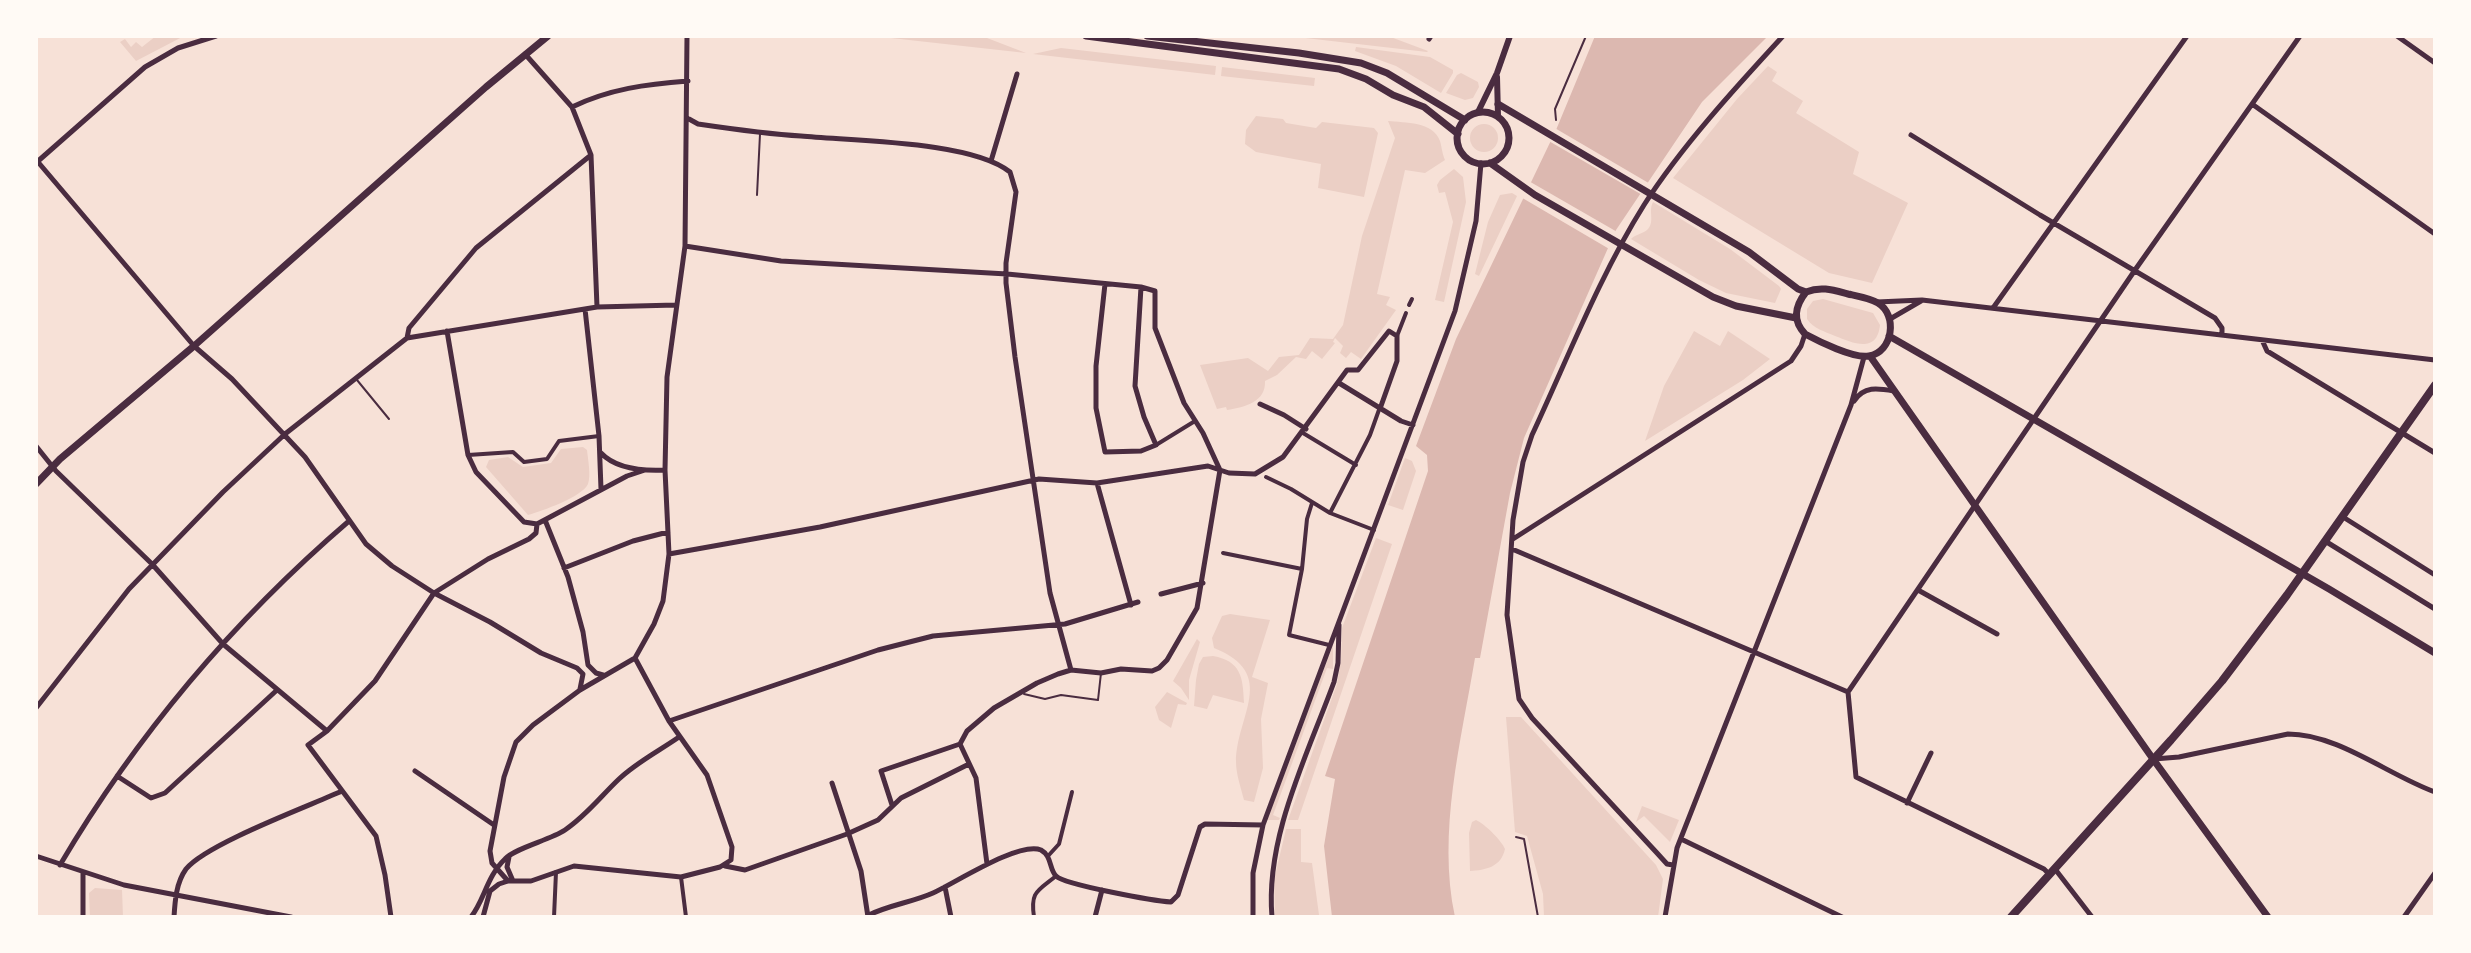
<!DOCTYPE html>
<html>
<head>
<meta charset="utf-8">
<style>
	body { margin:0 }
	#map { position:relative; width:2471px; height:953px; overflow:hidden; background:#f7e1d7; font-family:"Fira Sans",sans-serif }
	canvas { display:block }
	.frame { position:absolute; inset:0; border:38px solid #fffaf5; pointer-events:none }
</style>
</head>
<body>
<div id="map">
<canvas width="2471" height="953"></canvas>
<div class="frame"></div>
</div>
<script>
const ctx = document.querySelector('canvas').getContext('2d');
ctx.lineJoin = 'round';
function paint(path, color) { ctx.fillStyle = color; ctx.fill(path, 'evenodd'); }
function trace(path, color, width, dash) { ctx.strokeStyle = color; ctx.lineWidth = width; ctx.lineCap = dash ? 'butt' : 'round'; ctx.setLineDash(dash || []); ctx.stroke(path); }
paint(new Path2D(`
	M156,36h28l-48,25 -16,-19 5,-3 6,8 5,-5 6,5z
	M873,36l114,2 39,15z
	M1288,36h100l40,15 -1,1z
	M1356,47l74,10 23,13v3l-12,20 -45,-27 -41,-15z
	M1061,48l155,18 -1,9 -182,-21z
	M1768,66l9,6 -5,9 31,20 -7,12 63,39 -6,22 55,29 -36,80 -43,-10 -156,-95 64,-79z
	M1222,67l93,11 -1,8 -93,-10z
	M1461,73l17,9 1,5 -6,11 -8,2 -19,-7 11,-18z
	M1256,116l27,3 3,4 30,5 6,-6 52,6 4,5 -14,64 -46,-9 3,-24 -65,-12 -11,-8 1,-14z
	M1388,121c17,2 45,0 52,20 2,7 2,12 5,19l-20,13 -20,-3 -28,124 13,3 -4,8 10,5 -35,49 -10,-7 -5,6 -6,-5 3,-7 -8,-8 -2,4 2,1 -13,16 -10,-8 -6,8 -10,-2 -19,18 -12,6c1,21 -20,26 -38,29l-1,-3 -9,2 -17,-44 48,-7 20,13 11,-14 20,-2 11,-17 23,1 10,-14 19,-89 33,-98z
	M1470 138a14 14 0 1 1 28 0a14 14 0 1 1-28 0Z
	M1454,169l9,8 3,25 -22,100 -9,-2 18,-78 -8,-30 -6,1 -2,-8 3,-5z
	M1512,193l5,3 -38,80 -4,-2 13,-52 12,-27z
	M1653,202l77,47 49,37 2,3 -6,14 -49,-10 -27,-13 -68,-41c5,-5 12,-5 17,-10 7,-8 0,-18 5,-27z
	M1823,299l50,14 7,12c-3,29 -27,18 -45,11 -11,-5 -21,-7 -28,-17v-10l6,-8z
	M1694,331l26,15 8,-15 42,28 -27,21 -98,61 19,-55z
	M583,447l4,3c1,10 4,25 1,34 -6,13 -46,27 -60,31l-42,-48 3,-7 19,-3 15,10 28,-4 10,-14z
	M1405,458l7,3 4,10 -13,39 -15,-5z
	M1376,538l16,6 -94,276h-10l49,-136 4,-24 1,-32z
	M1230,614l40,6 -18,57 16,6 -7,36 2,49 -9,34 -10,-2c-3,-12 -8,-26 -8,-38 0,-46 43,-88 -22,-114l-2,-10 10,-22z
	M1197,639l3,3 -11,38v20l-8,-12 -8,-7z
	M1333,645v24l-6,-1 -54,147 7,3 -1,2h-12z
	M1213,656c28,5 30,21 31,47l-31,-8 -6,14 -13,-3 2,-26 3,-16 4,-7z
	M1167,692l20,11 -1,2 -8,-1 -7,24 -12,-8 -4,-13z
	M1506,717h15l135,148 7,14 -5,38h-114l-1,-23 -16,-58 -12,-4z
	M1642,806l37,14 -9,22 -26,-26 -8,6z
	M1476,820c9,4 26,21 29,29 -4,18 -19,21 -35,22l-1,-38 3,-11z
	M1286,829h15v33l11,1 7,52 -44,2 -1,-37z
	M95,888l27,2 1,27h-33l-1,-24z`), '#ebcfc5');
paint(new Path2D(`
	M1595,36h173l-66,66 -86,128 -92,208 -14,55 -30,165h-5c-14,84 -38,174 -20,259h-123l-8,-71 11,-67 -10,-3 103,-305 -1,-16 -11,-9 40,-107 100,-209z`), '#dcb8b0');
paint(new Path2D(`
	M1553,127l99,58 -8,11 -97,-56z
	M1527,180l92,53 -8,17 -92,-54z`), '#f7e1d7');
trace(new Path2D(`
	M1556,120l-1,-11 31,-73
	M757,195l3,-61
	M357,380l32,39
	M1024,694l21,5 16,-4 37,5 3,-27
	M1516,837l8,2 14,78`), '#4a2c40', 2);
trace(new Path2D(`
	M1409,305l3,-6
	M1397,336l9,-23
	M1303,433l53,32
	M1156,445l39,-24
	M468,455l45,-3 11,10 23,-3 12,-18 40,-5
	M1266,477l25,12 39,24 44,17
	M1312,503l-5,16 -5,50 -13,66 40,10
	M1330,513l40,-78 10,-28
	M1223,553l79,16
	M1048,856l11,-12 13,-52
	M681,877l5,40
	M554,917l2,-45
	M1034,917c-4,-26 4,-26 22,-41`), '#4a2c40', 4);
trace(new Path2D(`
	M2397,36l38,27
	M1429,39l2,-3
	M525,54l47,53 19,48 6,152
	M2252,104l183,130
	M572,107c37,-18 75,-23 116,-26
	M689,119l9,5c34,5 68,10 103,12 52,5 171,5 209,36l6,20 -10,71v20l9,74 35,236 21,77
	M1911,135l129,80 175,103 7,10v5
	M991,161l26,-87
	M37,162l108,-95 33,-19 38,-12
	M38,162l156,184 38,33 73,78 61,87 26,22 42,27 56,29 51,31 36,15 6,6 -3,15
	M685,246l96,15 226,13 134,13 14,4v37l29,75 19,30 17,37 -23,138 -30,52 -8,8 -7,3 -31,-2 -20,4 -30,-3 -13,4 -21,9 -43,25 -27,23 -7,13
	M1105,284l-9,82v42l9,44 36,-1 15,-6 -12,-28 -9,-31 6,-99
	M1877,302l45,-2 513,60
	M1993,308l194,-272
	M585,309l14,127 2,53
	M1890,319l31,-18
	M447,331l21,124 8,17 48,50 13,2 90,-48 18,-6
	M407,338l2,-10 67,-80 115,-93
	M2262,340l5,11 168,102
	M1339,383l62,38 12,4
	M1854,401c10,-15 23,-13 40,-10
	M1260,404l24,11 22,14
	M36,446l20,25 96,93 71,80 104,87
	M601,453c15,16 43,18 64,17
	M1097,483l34,122
	M2343,517l92,58
	M545,520l23,57 15,55 5,33 8,8 7,2
	M1513,539l278,-178 10,-15 4,-12
	M2325,541l110,68
	M1512,549l336,143
	M669,554l151,-27 219,-48 58,4 111,-17 21,7 26,1 28,-17 64,-87h11l31,-39 8,5v25l-16,45
	M564,568l69,-27 35,-9
	M1918,590l79,44
	M1161,594l42,-11
	M1848,692l287,-422 165,-234
	M1848,692l8,85 188,92 5,5
	M36,708l93,-119 94,-97 62,-58 122,-96 190,-31 79,-2
	M669,721l209,-71 55,-14 132,-12 73,-22
	M960,744l16,34 11,86
	M2154,759l25,-2 109,-23c50,0 100,41 147,58
	M415,771l79,54
	M117,776l34,22 14,-5 112,-103
	M832,783l29,88 7,46
	M1907,803l24,-50
	M892,805l-11,-34 79,-27
	M1681,839l161,78
	M36,856l88,29 167,32
	M509,857l-2,10 6,14
	M60,865c76,-129 175,-246 289,-344
	M1673,865l-6,-1 -10,-11 -125,-135 -13,-19 -12,-84 6,-95 10,-58 9,-27c35,-75 68,-160 112,-230 37,-58 92,-118 139,-169
	M725,866l20,4 102,-36 31,-14 23,-22 68,-34
	M2055,869l37,48
	M83,873v44
	M508,881l-16,-18 -2,-12 14,-74 12,-35 17,-17 47,-35 55,-32 19,-34 9,-23 6,-47 -4,-84 2,-93 18,-131 2,-210
	M945,887l6,30
	M869,915c20,-10 44,-13 64,-22 22,-10 86,-52 108,-43 11,6 8,19 15,26 9,9 99,25 115,26l7,-7 22,-68 5,-3 58,1
	M174,917c1,-16 2,-34 12,-48 20,-25 123,-63 156,-78
	M391,917l-6,-42 -9,-39 -68,-91 19,-14 48,-50 59,-88 54,-34 41,-20 7,-6 1,-9
	M471,917c13,-16 16,-41 34,-58 10,-11 45,-19 60,-29 22,-15 35,-33 54,-51 18,-17 40,-28 60,-42
	M483,917l7,-26 9,-7 9,-3h23l43,-15 107,11 39,-10 11,-7 1,-13 -25,-72 -38,-54 -34,-63
	M1095,917l7,-27
	M1253,917v-44l10,-48 192,-514 21,-90 5,-58
	M1272,917c-7,-79 35,-161 62,-235l4,-19 1,-38
	M1665,917l12,-69 174,-443 13,-48
	M2404,917l31,-44`), '#4a2c40', 5);
trace(new Path2D(`
	M1497,77l1,39
	M1478,112l19,-39 13,-37`), '#4a2c40', 6);
trace(new Path2D(`
	M1086,36l253,33 27,10 27,16 31,12 34,27
	M1147,36l152,17 62,10 26,10 78,47
	M1498,104l251,148 49,37 8,3c15,-6 27,-2 42,2 9,2 21,4 30,9 20,12 15,49 -9,53 -15,3 -51,-15 -64,-22 -13,-14 -10,-28 1,-42
	M1457 138a26 26 0 1 1 52 0a26 26 0 1 1-52 0Z
	M1490,163l45,32 178,102 23,9 60,12
	M1889,336l440,253 106,64
	M1870,356l283,403 115,158
	M36,484l24,-25 134,-113 292,-259 62,-51`), '#4a2c40', 7);
trace(new Path2D(`
	M2011,917l160,-177 51,-59 65,-86 148,-210`), '#4a2c40', 8);
</script>
</body>
</html>
